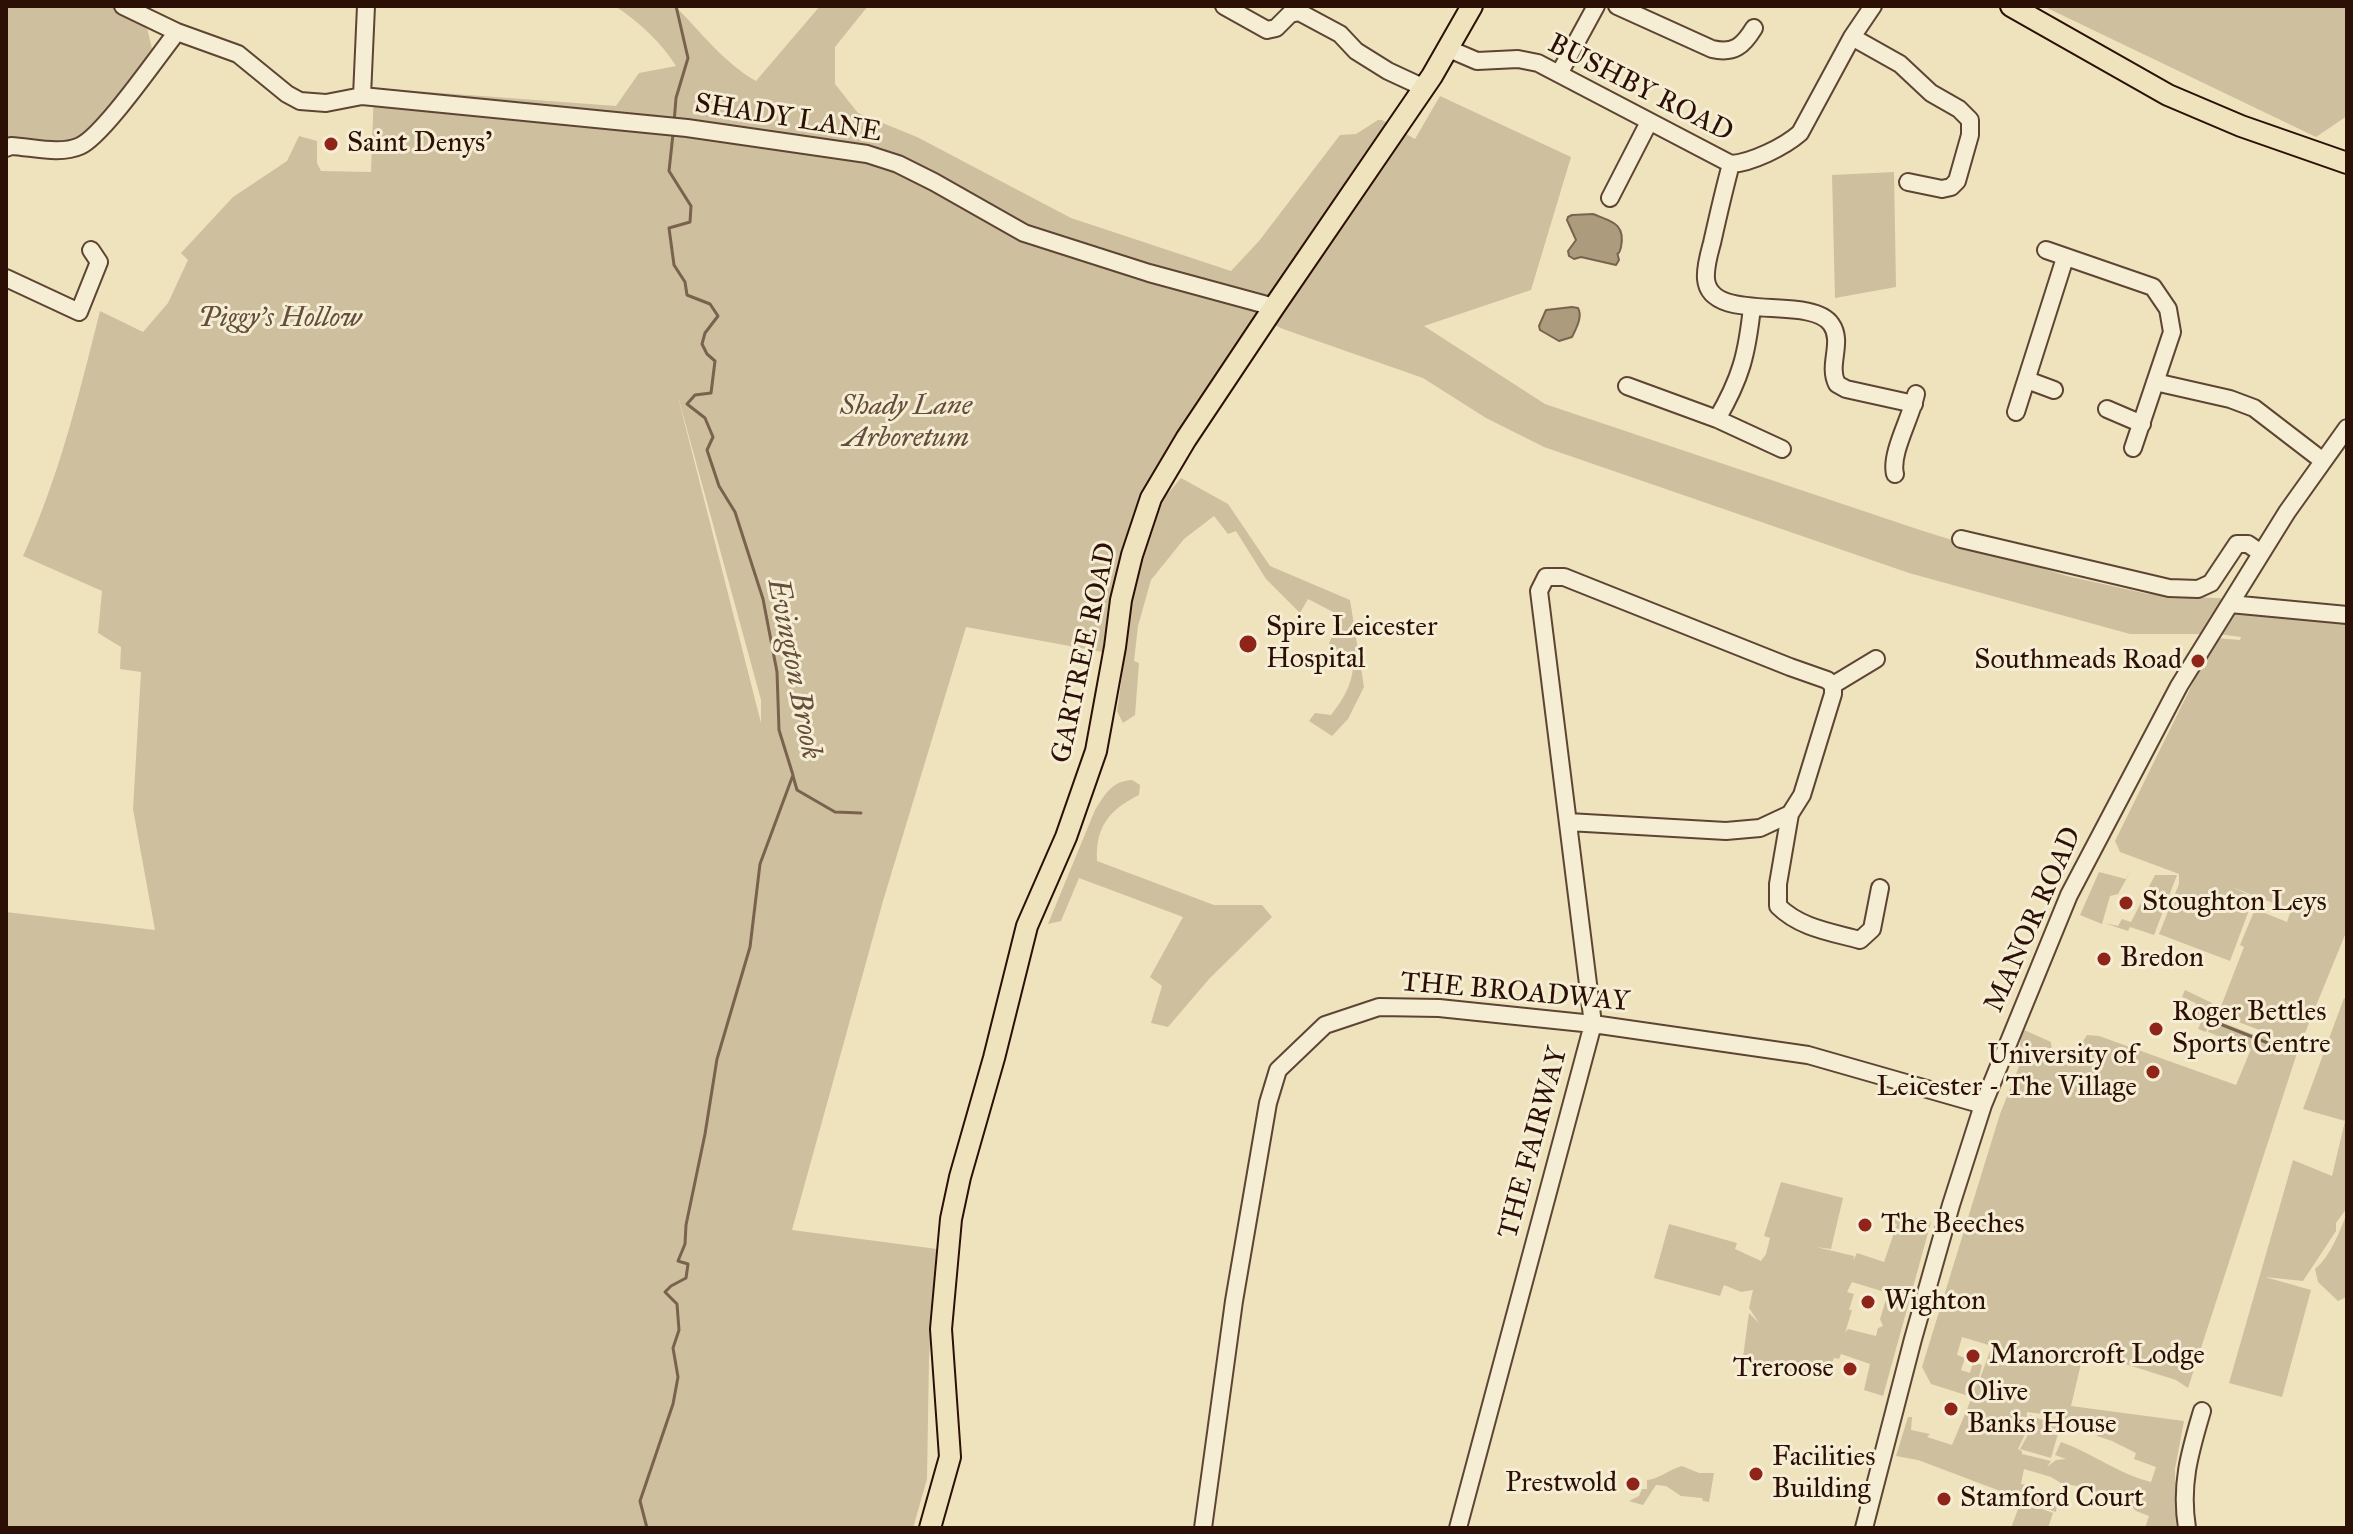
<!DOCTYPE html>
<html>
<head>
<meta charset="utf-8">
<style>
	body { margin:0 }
	#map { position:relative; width:2353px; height:1534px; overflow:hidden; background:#efe3bd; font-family:"IM FELL Great Primer",serif }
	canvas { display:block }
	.frame { position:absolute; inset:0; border:8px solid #2c0f05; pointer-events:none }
</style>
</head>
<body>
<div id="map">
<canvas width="2353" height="1534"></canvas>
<div class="frame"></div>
</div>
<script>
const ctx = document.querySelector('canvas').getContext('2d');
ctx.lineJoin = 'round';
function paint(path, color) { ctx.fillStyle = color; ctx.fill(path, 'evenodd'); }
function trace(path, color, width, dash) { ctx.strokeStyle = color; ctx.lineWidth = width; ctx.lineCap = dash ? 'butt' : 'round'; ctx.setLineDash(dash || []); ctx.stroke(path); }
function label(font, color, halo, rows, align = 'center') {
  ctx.font = font + ' "IM FELL Great Primer",serif'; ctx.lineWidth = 6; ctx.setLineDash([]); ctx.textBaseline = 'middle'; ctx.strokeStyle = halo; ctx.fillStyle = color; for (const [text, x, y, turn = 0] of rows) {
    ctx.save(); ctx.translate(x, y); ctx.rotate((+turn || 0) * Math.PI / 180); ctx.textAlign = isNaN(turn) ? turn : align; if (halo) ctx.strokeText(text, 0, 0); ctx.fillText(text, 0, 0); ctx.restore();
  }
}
paint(new Path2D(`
	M6,6h105l35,17 6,26c-18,24 -60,94 -89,96 -12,2 -45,-5 -57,-8z
	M615,6h60c26,26 49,57 81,75l64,-75h48l-33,41v37l23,29 59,24 154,81 160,53 28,-30 81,-106 16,-1 22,-14h4l33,19 25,-43 131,61 -40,133 -107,36 121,78 375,126 147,46 81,18 199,12v324l-49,120 -110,338 -12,-8 -92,-29 -13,55 113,15 -9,48 1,59h-31l4,-12 -13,-5 -4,-4c-17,-6 -53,-25 -68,-22l-13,-8 -27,-8 -3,15 16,3 -2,7 22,8 -1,10 -138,-52 -22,-4 12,-39h4l-1,13 19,4 -3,3 25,8 20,-48 -41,-13 -9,-17 78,-253 26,-65 -6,-3 2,-17 29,13 1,10 18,10 17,-27 12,1 137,49 15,-36 -43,-17 3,-10 -5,10 -8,-3 9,-21 -4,-1 -4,9 -8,-1 5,-12 -14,-6 3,-7 27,13 -2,6 5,2 -3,8 43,16 -1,6 4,-8 31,12 -22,-12 -49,-19 26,-67 -4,-2 15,-36 32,13 4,-12 -59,-23 21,10 -2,12 -27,-9 25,10 -19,51 -71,-27 20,-50v-10l-59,-22 -5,-11 100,-203 25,2 1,-3 -24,-3h-87l-221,-61 -365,-126 -58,-29 -63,-40 -140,-49 -21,-10 -119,181 -35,153 -142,-26 -83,274 -91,329 145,19 -8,109 -2,121 -14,49h-907v-616l149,18 -22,-121 8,-137 -21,-3 1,-22 -23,-14 4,-42 -79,-35c36,-79 56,-161 77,-245l43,21 25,-29 20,-43 -7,-7 52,-56 54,-36 12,-25 18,5v22l4,8 50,1 3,-84 242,18 23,-33 37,-7c-14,-23 -38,-45 -61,-60zM679,400l82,300v23l-82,-322zM1962,1337l30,9 -16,43 6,-24 -9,-3 -3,11 -9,-3 4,-12 -8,-3zM2027,1412l23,3 48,14 -1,7 15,5 24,12 -2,6 22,8 -5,15c-32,-8 -59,-29 -90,-40l-6,13 11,4 -10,1 -9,7 4,-6 -29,-7v-3l-4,-2 8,-17z
	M2043,6h304v110l-31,21z
	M1894,172l2,115 -61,11 -3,-123z
	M1181,478l47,26 42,62 80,34 14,87 -16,32 -16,17 -23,-15 6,-8 16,2c11,-14 22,-31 22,-50l-24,-21 10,-29 -31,-16 -8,14 -34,-34 -30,-48 -8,3 -14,-18 -30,23 -33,41 -13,46 -4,35 5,2 -4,52 -12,8 -6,-12 21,-147 20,-59z
	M1132,780l8,5 -1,10c-30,15 -44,32 -42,66l117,44h48l10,12 -62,61 -42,49 -17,-4 11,-37 -12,-9 33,-60 -104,-39 -18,43 -13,3 47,-114c10,-16 17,-29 37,-30z
	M2132,869l-14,25 -8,2 -8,28 -22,-9 19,-43 27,7z
	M2155,875h22l-23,60 -24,-8 -2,4 -24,-8 14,3 4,-7 9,3z
	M2344,998h3v210l-11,15v8l-33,50 -38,-4 46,13 -29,107 -53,-14 64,-223 39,16 13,-55 -42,-12z
	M1781,1182l62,16 -12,51 -15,-2 38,9 -1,5 4,-8 27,9 13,-38 -10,-4 1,-9 43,11 -48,174 -19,-6 6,-26 -29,-10 -2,5 -5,-1 -7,17 -23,-3 -2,4 -59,-19 6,-44 10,10 -10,-15 4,-18 -12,2 -17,-7 -4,11 -66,-18 15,-54 68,19 -2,6 26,12 5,-7 4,-16 -6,-2zM1852,1282l36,11 -8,26 3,7 -5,2 -2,8 -28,-7 -3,4 7,-23h-3l5,-16 -7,-2z
	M2347,1213v84l-9,4 -20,-19 -3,-13c16,-14 24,-36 32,-56z
	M2030,1415l30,12 -9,31 -31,-9 10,-18z
	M1682,1466l17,7h15l-5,29 -6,-1 -1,-3 -21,-2 -15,-10 -10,-1 -13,20 -14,-4 10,-5 3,-7h5v-9c10,0 23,-11 35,-14z
	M2021,1501l32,12 -5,15h-37z`), '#cebf9e');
const water = new Path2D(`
	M1593,214c16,7 33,8 28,33 -3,13 -5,0 -2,13l-3,5 -35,-8 -7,2 -5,-3 -1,-5 8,-11 -9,-20 1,-3 4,-2z
	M1572,307l6,1c5,8 -2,21 -6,29l-13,4 -19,-11 -1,-4 7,-16z`);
paint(water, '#ad9b7e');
trace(water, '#79634e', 2);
trace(new Path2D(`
	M674,123l2,-25 12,-40 -12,-52
	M793,776l4,14 38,22 26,1
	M2215,1022l68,27
	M647,1528l-7,-27 33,-97 5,-27 -5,-29 6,-18 -2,-26 -12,-12 6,-6 15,-8 2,-14 -10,-3 7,-17 1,-19 19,-91 12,-75 33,-112 10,-83 33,-89 -14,-45 -2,-58 -14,-73 -28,-87 -16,-26 -12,-36 6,-13 -8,-19 -18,-14 8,-9 16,-2 4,-32 -8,-7 -5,-10 3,-11 13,-17 -8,-12 -23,-9 -2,-13 -11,-17 -5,-37 21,-6 1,-16 -22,-35 4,-37`), '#79634e', 3);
const minor = new Path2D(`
	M123,6l54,26 61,22 49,40 13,7 26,2 36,-7 325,32 180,26 31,10 36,18 90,51 125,40 125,34
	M1224,6l43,24 9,-2 14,-14 9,-2 41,22 16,17 32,20 28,13 9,2
	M1617,6l95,43c22,5 31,-3 42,-21
	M1852,37l48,27 31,29 28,16 11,11v15l-13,46 -6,6 -9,2 -34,-7
	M1449,49l28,12 41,-2 20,4 193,101c20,-1 53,-17 69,-31l52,-96 21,-31
	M1559,74l37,-68
	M362,96l4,-90
	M6,148l5,-2c21,1 49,9 69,0 23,-10 78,-90 97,-114
	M1731,164c-7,26 -13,52 -19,79 -3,11 -7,24 -6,36 4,46 104,15 125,45 13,18 -4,41 6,60l9,5 68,15
	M1610,198l39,-76
	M2046,250l107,37 15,22 4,23 -39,116
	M6,278l73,34 20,-50 -8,-12
	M2027,380l27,10
	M2155,382l75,17 24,9 69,53
	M1627,386l90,33 65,30
	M2107,409l35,15
	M2016,412l49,-154
	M1717,419c24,-41 30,-65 35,-112
	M1895,474c-5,-21 16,-56 21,-80
	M1961,539l208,49 29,1 13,-6 26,-39h11l13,9
	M2230,604l117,11
	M1833,685l43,-26
	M1790,814l-12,70v22c22,22 53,26 82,34l12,-11 8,-41
	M1203,1528l31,-227 34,-198 10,-33 47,-45 54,-18 60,1 154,16 215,31 175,50
	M1458,1528l135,-504 -54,-433 7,-14h18l226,90 37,13 6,5v9l-31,101 -12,19 -30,14 -34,3 -158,-9
	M1864,1528l49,-189 38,-134 32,-100 86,-210 110,-209 108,-174 60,-84
	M2187,1528c-7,-44 3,-76 15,-117`);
const major = new Path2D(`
	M2011,6l157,89 73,31 106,37
	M930,1528l20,-71 -9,-128 10,-110 9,-42 34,-119 33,-132 39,-89 30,-86 19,-104 6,-47 11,-45 19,-57 35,-59 88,-132 158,-231 40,-70`);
trace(minor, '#5d4433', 20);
trace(major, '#2c0f05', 24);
trace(minor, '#f5edd4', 16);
trace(major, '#efe3bd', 20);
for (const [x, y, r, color] of [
	[331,144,8,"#8f2418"],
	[1248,644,10,"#8f2418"],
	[2198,661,8,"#8f2418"],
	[2126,903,8,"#8f2418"],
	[2104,959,8,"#8f2418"],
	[2156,1029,8,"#8f2418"],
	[2153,1072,8,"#8f2418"],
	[1865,1225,8,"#8f2418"],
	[1868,1302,8,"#8f2418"],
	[1973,1356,8,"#8f2418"],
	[1850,1369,8,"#8f2418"],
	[1951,1409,8,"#8f2418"],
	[1756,1474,8,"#8f2418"],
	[1633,1484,8,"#8f2418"],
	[1944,1499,8,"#8f2418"]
]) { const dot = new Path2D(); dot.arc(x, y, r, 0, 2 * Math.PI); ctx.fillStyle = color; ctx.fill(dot); trace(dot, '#f5edd4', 3); }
label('28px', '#2c0f05', '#f5edd4', [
	["BUSHBY ROAD",1640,89,27],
	["SHADY LANE",788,119,9],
	["GARTREE ROAD",1085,653,-78],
	["MANOR ROAD",2034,920,-66],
	["THE BROADWAY",1515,993,5],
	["THE FAIRWAY",1534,1143,-75]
]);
label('28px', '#2c0f05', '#f5edd4', [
	["Saint Denys'",347,144],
	["Spire Leicester",1266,628],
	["Hospital",1266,660],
	["Southmeads Road",2182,661,"right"],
	["Stoughton Leys",2142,903],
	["Bredon",2120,959],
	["Roger Bettles",2172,1013],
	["Sports Centre",2172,1045],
	["University of",2137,1056,"right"],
	["Leicester - The Village",2137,1088,"right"],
	["The Beeches",1881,1225],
	["Wighton",1884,1302],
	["Manorcroft Lodge",1989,1356],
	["Treroose",1834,1369,"right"],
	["Olive",1967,1393],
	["Banks House",1967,1425],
	["Facilities",1772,1458],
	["Building",1772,1490],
	["Prestwold",1617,1484,"right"],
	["Stamford Court",1960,1499]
], 'left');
label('italic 28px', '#654d3b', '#f5edd4', [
	["Piggy's Hollow",280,319],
	["Shady Lane",906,407],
	["Arboretum",906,439]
]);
label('italic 30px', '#664e3b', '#f5edd4', [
	["Evington Brook",793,669,79]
]);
</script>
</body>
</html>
